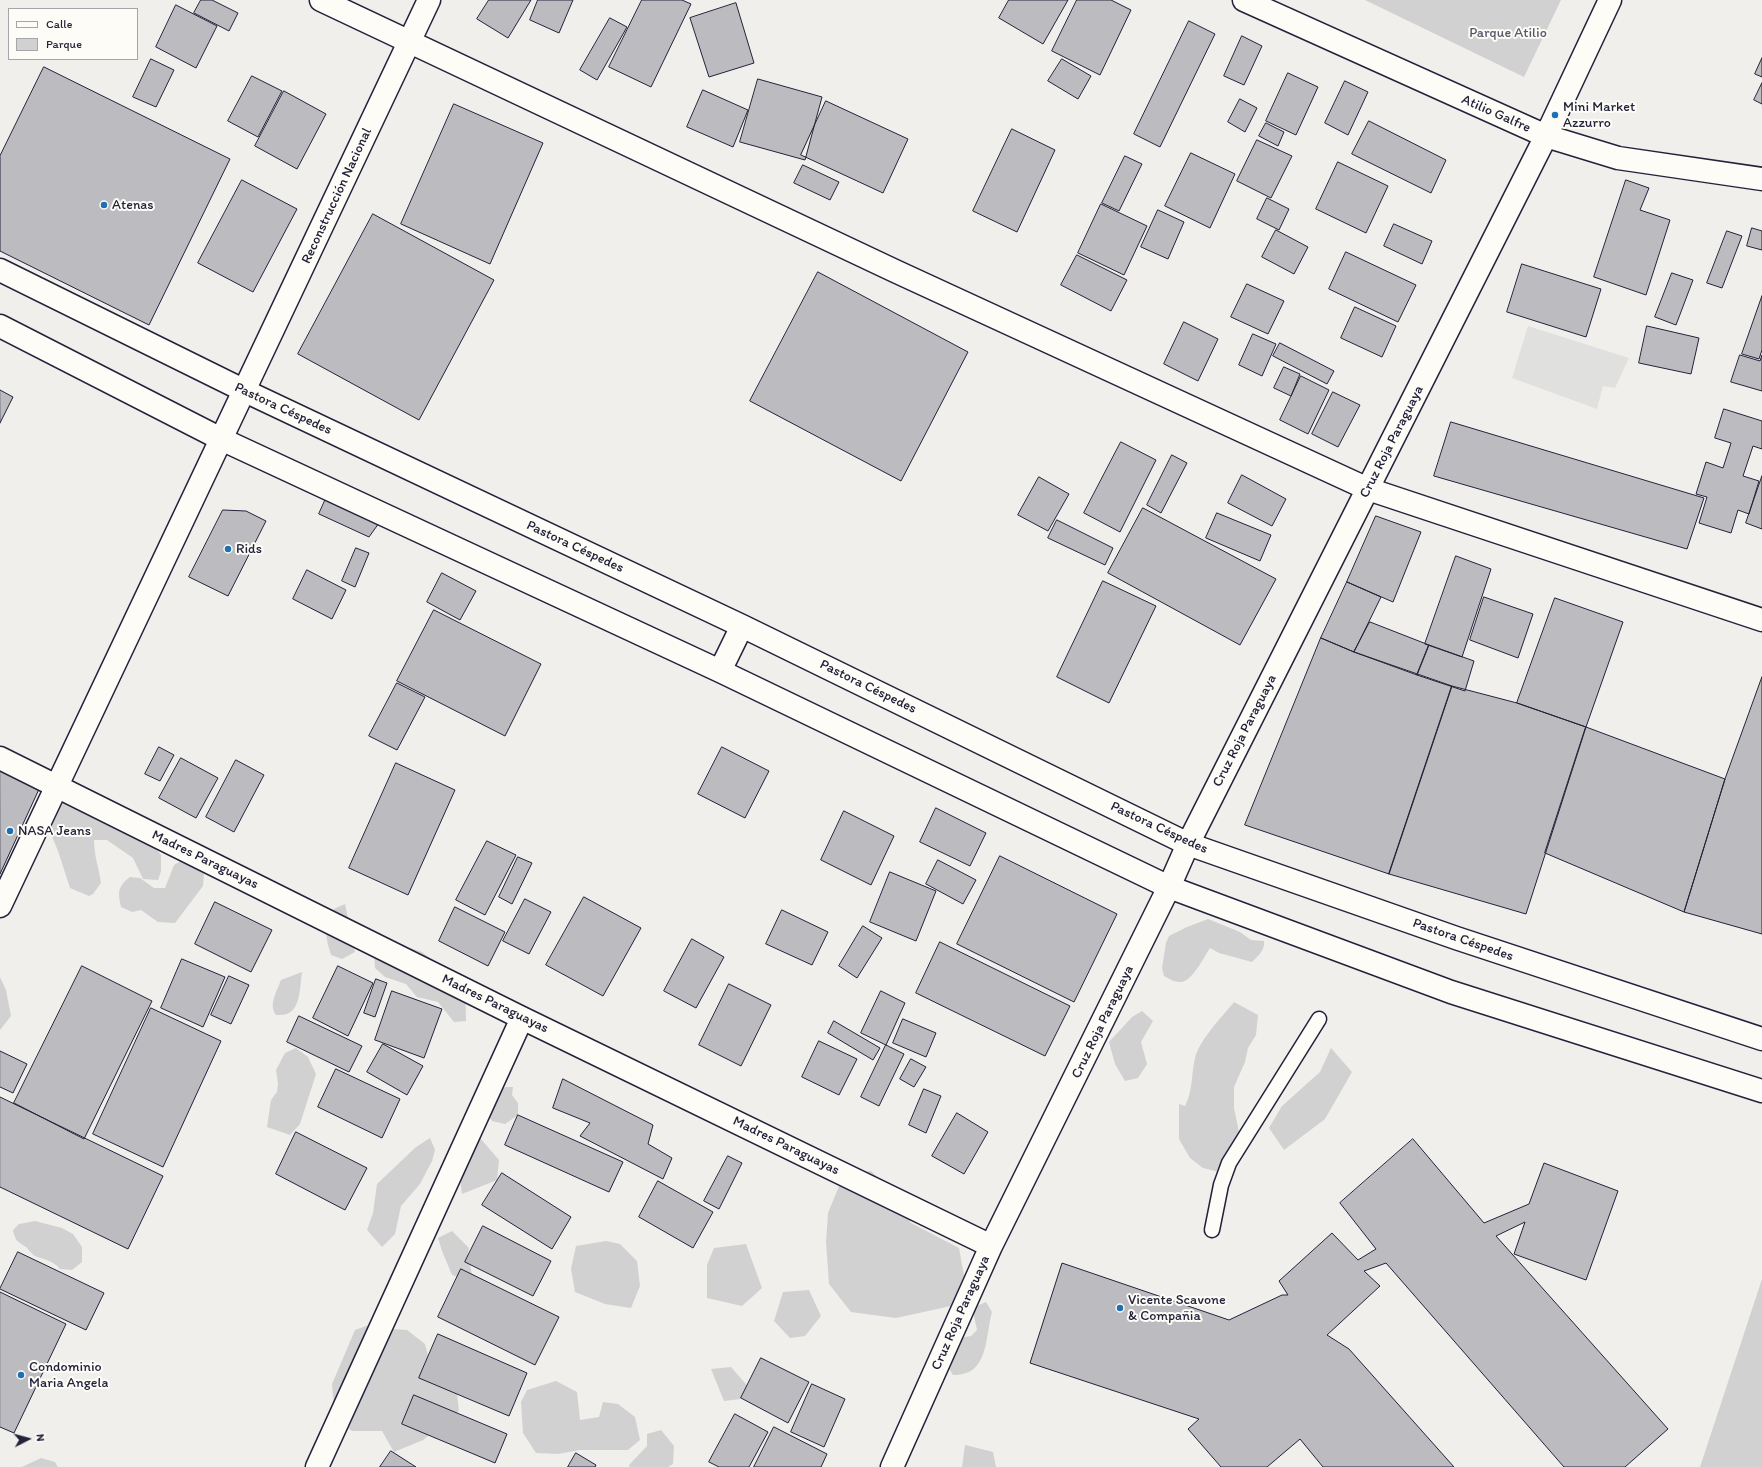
<!DOCTYPE html>
<html>
<head>
<meta charset="utf-8">
<style>
	body { margin:0 }
	#map { position:relative; width:1762px; height:1467px; overflow:hidden; background:#f0efec; font-family:Itim,sans-serif }
	canvas { display:block }
	.legend { position:absolute; left:8px; top:8px; width:130px; height:52px; box-sizing:border-box; background:#fdfcf7; border:1px solid #a5a5ac; margin:0; padding:5px 7px; list-style:none; font-size:12px; color:#22223b }
	.legend li { display:flex; align-items:center; gap:8px; height:20px }
	.legend b { width:20px; border:1px solid #a5a5ac }
	.north { position:absolute; left:8px; top:1419px; width:40px; height:40px; -webkit-text-stroke:3px #fdfcf7; paint-order:stroke; rotate:84deg; font-size:11px; font-weight:700; line-height:16px; text-align:center; color:#22223b }
	.north::after { content:''; display:block; margin:auto; width:14px; height:18px; background:#22223b; clip-path:polygon(50% 0,100% 100%,50% 72%,0 100%) }
</style>
</head>
<body>
<div id="map">
<canvas width="1762" height="1467"></canvas>
<ul class="legend">
<li><b style="height:5px;background:#fdfcf7"></b>Calle</li>
<li><b style="height:11px;background:#d2d1d1"></b>Parque</li>
</ul>
<div class="north">N</div>
</div>
<script>
const ctx = document.querySelector('canvas').getContext('2d');
ctx.lineJoin = 'round';
function paint(path, color) { ctx.fillStyle = color; ctx.fill(path, 'evenodd'); }
function trace(path, color, width, dash) { ctx.strokeStyle = color; ctx.lineWidth = width; ctx.lineCap = dash ? 'butt' : 'round'; ctx.setLineDash(dash || []); ctx.stroke(path); }
function label(font, color, halo, rows, align = 'center') {
  ctx.font = font + ' Itim,sans-serif'; ctx.lineWidth = 4; ctx.setLineDash([]); ctx.textBaseline = 'middle'; ctx.strokeStyle = halo; ctx.fillStyle = color; for (const [text, x, y, turn = 0] of rows) {
    ctx.save(); ctx.translate(x, y); ctx.rotate((+turn || 0) * Math.PI / 180); ctx.textAlign = isNaN(turn) ? turn : align; if (halo) ctx.strokeText(text, 0, 0); ctx.fillText(text, 0, 0); ctx.restore();
  }
}
paint(new Path2D(`
	M1528,326l101,32 -14,30 -12,-2 -6,23 -85,-31z`), '#e0e0df');
paint(new Path2D(`
	M1365,0h196l-37,77z
	M62,798l81,36 18,21v16l-3,9 -15,-1 -10,-21 -26,-18h-13c0,16 5,28 7,43l-8,11 -4,2 -19,-8 -12,-37 -12,-29z
	M186,858l13,2 5,13 -1,13 -28,37 -17,-1 -17,-12 -9,2 -11,-5c-3,-14 -4,-20 9,-30l10,1 14,10h11l9,-23z
	M345,904l10,48 -13,7 -11,-4c-4,-14 -9,-30 0,-43 3,-4 10,-6 14,-8z
	M1208,919l32,13 11,8 13,1c1,9 -5,14 -12,21l-33,-9 -9,-5c-6,9 -19,36 -31,34 -5,0 -11,-4 -15,-6l-2,-8 4,-25 3,-7 18,-9z
	M410,948l12,4 43,33 1,36 -12,1 -16,-20 -21,-5 -11,-13 -21,-7 -10,-9 -1,-19z
	M302,972c-2,12 -1,34 -13,41 -4,2 -9,2 -13,2 -8,-10 1,-24 5,-35z
	M0,977l6,13 5,26 -11,14z
	M1234,1002l24,13 -2,20 -8,13 -3,14 -11,25v21l7,34 -18,31 -20,-5 -13,-10 -11,-19v-35l6,2c8,-16 6,-31 10,-48 5,-19 27,-41 39,-56z
	M1142,1011l11,10 -12,21 6,22 -9,14 -13,3 -10,-17 -6,-22 23,-25z
	M296,1048l12,9 8,17 -16,50 -10,11 -23,-8 4,-27 6,-8 1,-9 -2,-13 9,-17z
	M1331,1048l21,24 -27,47 -41,31 -15,-22 13,-22 38,-34z
	M506,1087h7l-1,8 6,8v12l-13,9 -13,-3 -4,-6 5,-24z
	M430,1138l5,12 -3,11 -12,23 -19,22 -6,28 -13,13 -15,-17 6,-17 4,-29 39,-37z
	M480,1138l19,22 -2,20 -35,14 -5,-39 13,-16z
	M871,1171l16,15 24,37 48,25 5,28 -1,19 -12,11 -55,12 -45,-6 -22,-28 -3,-42 2,-29 16,-39z
	M35,1221l27,7 11,6 9,13v15l-10,8 -12,-1c-6,-8 -15,-9 -25,-13 -3,-2 -6,-6 -9,-9 -8,-5 -11,-6 -13,-17l6,-6z
	M452,1231l17,17 -1,6 4,21 -11,3 -9,-3 -10,-24 -4,-13z
	M606,1241l14,3 17,17 3,25 -9,22 -26,-4 -30,-12 -4,-23 5,-23z
	M746,1244l16,44 -20,18 -35,-8v-33l7,-17z
	M1762,1279v188h-62z
	M809,1290l12,26 -16,20 -15,2 -16,-17 9,-29z
	M986,1302l6,10c-7,26 -3,64 -39,63l-5,-8 10,-29 13,-2 6,-6 -4,-19 6,-6z
	M375,1323l18,6 14,1 18,14 7,27 25,23 2,17 -36,29 -29,12 -12,-21h-30l-11,-8 -7,-15 -2,-24 23,-54z
	M731,1367l21,24 -3,7 -25,3 -13,-32z
	M556,1381l21,11 3,28 19,-3 4,-15 15,2 17,13 5,23 -12,10h-48l-22,4 -22,-1 -13,-20 -2,-31 6,-12z
	M661,1430l13,16 -1,18 -5,3h-38l-1,-2 18,-19v-12z
	M965,1445l28,7 3,15h-34z
	M41,1458l14,4 3,5h-36z`), '#d2d1d1');
const building = new Path2D(`
	M201,0h11l26,13 -9,18 -35,-18z
	M489,0h42l-23,38 -31,-19z
	M538,0h35l-14,33 -29,-13z
	M642,0h40l9,4 -40,83 -42,-20z
	M1009,0h59l-25,44 -44,-26z
	M1077,0h34l20,10 -31,65 -48,-24z
	M736,3l18,60 -45,14 -19,-59z
	M176,5l41,21 -21,42 -40,-21z
	M610,18l17,9 -30,53 -17,-10z
	M1189,21l26,13 -55,113 -26,-13z
	M1242,36l20,10 -18,39 -20,-9z
	M1762,58v19l-7,-3z
	M151,59l23,11 -18,37 -23,-10z
	M1062,59l29,17 -13,23 -30,-18z
	M44,67l186,92 -81,166 -149,-74v-95z
	M1288,73l30,14 -22,48 -30,-14z
	M252,76l30,15 -24,46 -30,-16z
	M758,79l64,18 -17,63 -65,-18z
	M1345,81l23,11 -20,43 -23,-12z
	M1762,83v21l-8,-4z
	M703,90l45,20 -15,37 -46,-20z
	M284,91l42,23 -29,55 -42,-23z
	M1240,99l17,9 -12,24 -17,-10z
	M826,101l82,38 -25,54 -82,-38z
	M454,104l89,39 -53,121 -89,-40z
	M1369,121l77,39 -15,33 -79,-39z
	M1266,123l18,9 -6,14 -19,-10z
	M1012,129l43,21 -38,82 -44,-21z
	M1257,140l35,16 -21,42 -34,-17z
	M1191,153l44,21 -25,54 -45,-22z
	M1125,156l17,8 -23,47 -17,-8z
	M1338,162l50,24 -22,47 -50,-24z
	M803,165l36,17 -9,18 -36,-17z
	M242,180l55,29 -44,83 -55,-29z
	M1626,180l23,8 -9,22 30,10 -24,75 -52,-18z
	M1267,198l22,11 -10,21 -22,-11z
	M1101,204l46,22 -23,49 -46,-22z
	M1158,210l26,12 -16,37 -27,-12z
	M373,214l121,66 -75,140 -121,-66z
	M1394,224l38,17 -10,23 -38,-18z
	M1752,228l10,3v19l-15,-4z
	M1276,230l32,17 -14,27 -32,-17z
	M1727,231l15,5 -20,52 -15,-5z
	M1346,252l70,33 -18,37 -69,-33z
	M1077,255l50,25 -16,31 -50,-26z
	M1522,264l79,25 -15,48 -79,-25z
	M818,272l150,80 -67,129 -151,-80z
	M1672,273l21,7 -17,45 -21,-8z
	M1247,284l37,17 -16,33 -37,-17z
	M1762,296v54l-3,9 -17,-5z
	M1355,307l41,19 -14,31 -41,-19z
	M1184,322l34,17 -20,42 -34,-17z
	M1647,326l52,12 -8,36 -52,-11z
	M1253,334l23,10 -14,32 -23,-11z
	M1280,343l54,28 -7,13 -54,-28z
	M1740,355l20,6 2,-6v36l-31,-9z
	M1284,367l16,7 -9,22 -17,-8z
	M1301,376l28,14 -21,44 -28,-14z
	M0,390l13,7 -13,26z
	M1333,392l27,13 -22,42 -26,-13z
	M1724,409l38,12v28l-9,-3 -10,30 16,5 -10,33 -11,-4 -7,23 -32,-10 8,-26 -11,-3 10,-32 17,6 8,-25 -16,-5z
	M1451,422l253,76 -17,51 -253,-73z
	M1121,442l35,18 -36,72 -36,-19z
	M1172,455l15,8 -26,50 -14,-8z
	M1242,475l44,24 -14,27 -44,-23z
	M1762,476v53l-16,-6z
	M1039,477l30,17 -21,37 -30,-16z
	M328,494l56,22 -15,21 -50,-23z
	M1143,508l133,71 -36,66 -132,-72z
	M223,510l23,1 20,10 -38,75 -39,-19z
	M1217,513l54,22 -11,26 -54,-23z
	M1376,516l45,16 -28,70 -46,-20z
	M1057,520l56,28 -8,17 -57,-27z
	M356,548l13,5 -14,34 -13,-6z
	M1456,556l35,13 -29,88 -37,-13z
	M307,570l39,20 -14,29 -39,-20z
	M442,573l34,18 -16,29 -33,-18z
	M1103,581l53,25 -47,97 -52,-26z
	M1347,582l34,15 -27,55 -33,-14z
	M1484,597l49,17 -15,44 -48,-18z
	M1555,598l68,24 -37,105 -69,-24z
	M434,610l107,54 -36,72 -108,-55z
	M1370,622l59,23 -12,30 -63,-23z
	M1321,638l33,14 98,34 -63,188 -144,-49z
	M1429,645l45,16 -9,30 -48,-16z
	M1762,677v257l-78,-22 41,-133z
	M397,683l28,14 -28,53 -28,-14z
	M1452,686l65,17 69,24 -60,187 -137,-40z
	M1586,727l139,52 -41,133 -139,-59z
	M159,747l15,8 -14,26 -15,-7z
	M722,747l47,24 -24,47 -47,-24z
	M181,758l37,20 -22,40 -37,-20z
	M236,760l28,15 -30,57 -28,-15z
	M396,763l59,27 -47,105 -59,-27z
	M0,768l40,19 -40,87z
	M936,808l50,25 -16,33 -50,-24z
	M844,811l50,25 -23,49 -50,-25z
	M487,841l29,14 -31,60 -29,-15z
	M1000,856l117,58 -43,88 -117,-58z
	M518,857l14,6 -20,41 -13,-7z
	M938,860l38,20 -13,24 -37,-20z
	M890,872l46,19 -20,50 -46,-19z
	M584,897l57,31 -38,68 -57,-31z
	M525,899l26,13 -22,42 -26,-13z
	M215,902l57,28 -21,42 -56,-28z
	M455,907l50,25 -17,34 -49,-25z
	M782,910l46,22 -16,33 -46,-21z
	M863,926l19,12 -25,40 -18,-12z
	M692,939l32,18 -28,51 -32,-17z
	M940,942l130,64 -25,50 -129,-63z
	M182,959l43,18 -22,50 -42,-19z
	M82,966l70,35 -68,138 -70,-36z
	M338,966l35,17 -25,53 -35,-18z
	M229,976l20,9 -18,39 -20,-9z
	M376,979l11,4 -12,34 -11,-4z
	M729,984l42,21 -30,61 -42,-21z
	M392,991l50,18 -18,49 -49,-18z
	M881,991l24,12 -19,42 -25,-12z
	M151,1008l70,33 -58,126 -70,-33z
	M299,1016l63,30 -13,26 -62,-30z
	M903,1019l33,14 -10,24 -33,-14z
	M834,1021l46,27 -7,12 -45,-27z
	M819,1041l38,18 -18,36 -37,-18z
	M383,1044l40,22 -16,29 -40,-23z
	M886,1045l18,9 -25,52 -18,-9z
	M0,1051l27,13 -14,29 -13,-6z
	M911,1059l15,8 -12,20 -14,-8z
	M336,1069l64,30 -18,39 -64,-31z
	M563,1079l90,46 -5,19 24,14 -9,21 -83,-43 10,-13 -37,-15z
	M924,1089l17,7 -15,37 -17,-8z
	M0,1097l163,79 -35,73 -128,-62z
	M957,1113l31,19 -24,42 -32,-18z
	M518,1115l105,47 -14,30 -104,-47z
	M296,1132l71,36 -22,42 -69,-36z
	M1413,1139l71,84 45,-19 15,-41 74,28 -32,89 -72,-26 11,-32 -29,14 172,193 -43,38h-61l-178,-204 -22,8 16,15 -53,49 22,14 105,118h-131l-23,-28 -33,28h-46l-33,-38 11,-10 -169,-56 32,-100 167,57 53,-25h6l-9,-14 53,-48 26,27 18,-11 -36,-46z
	M728,1156l14,7 -23,46 -15,-8z
	M502,1173l69,44 -19,32 -70,-44z
	M658,1181l55,31 -20,36 -54,-31z
	M483,1226l68,35 -18,35 -68,-34z
	M18,1252l86,41 -18,37 -86,-41z
	M461,1269l98,48 -24,48 -97,-48z
	M0,1292l66,32 -52,109 -14,-6z
	M438,1334l89,39 -18,43 -90,-38z
	M761,1358l48,24 -21,41 -47,-25z
	M812,1384l33,15 -21,48 -33,-15z
	M414,1395l93,39 -12,29 -93,-39z
	M735,1414l33,18 -19,35h-30l-10,-5z
	M774,1427l53,27 -6,13h-67z
	M391,1451l25,16h-36z
	M576,1453l20,12 -1,2h-27z`);
paint(building, '#bcbcc0');
trace(building, '#22223b', 1);
const service = new Path2D(`
	M1212,1230l9,-45 8,-22 90,-144`);
const minor = new Path2D(`
	M321,0l574,271 473,218 394,131
	M1244,0l302,136 72,22 144,21
	M0,758l522,260 469,228
	M317,1467l205,-449
	M892,1467l99,-221 178,-359 19,-43 358,-708 64,-136`);
const tertiary = new Path2D(`
	M0,906l429,-906`);
const secondary = new Path2D(`
	M0,270l245,121 497,235 446,218 268,94 306,101
	M0,326l221,113 499,232 449,216 282,105 311,99
	M720,671l22,-45`);
trace(service, '#22223b', 17);
trace(minor, '#22223b', 25);
trace(tertiary, '#22223b', 25);
trace(secondary, '#22223b', 25);
trace(service, '#fdfcf7', 14);
trace(minor, '#fdfcf7', 22);
trace(tertiary, '#fdfcf7', 22);
trace(secondary, '#fdfcf7', 22);
for (const [x, y, r, color] of [
	[1555,115,4,"#1f6fb2"],
	[104,205,4,"#1f6fb2"],
	[228,549,4,"#1f6fb2"],
	[10,831,4,"#1f6fb2"],
	[1120,1308,4,"#1f6fb2"],
	[21,1375,4,"#1f6fb2"]
]) { const dot = new Path2D(); dot.arc(x, y, r, 0, 2 * Math.PI); ctx.fillStyle = color; ctx.fill(dot); trace(dot, '#fdfcf7', 1.5); }
label('14px', '#575768', '#fdfcf7', [
	["Parque Atilio",1508,33]
]);
label('14px', '#22223b', '#fdfcf7', [
	["Mini Market",1563,107],
	["Azzurro",1563,123],
	["Atenas",112,205],
	["Rids",236,549],
	["NASA Jeans",18,831],
	["Vicente Scavone",1128,1300],
	["& Compañia",1128,1316],
	["Condominio",29,1367],
	["Maria Angela",29,1383]
], 'left');
label('14px', '#22223b', '#fdfcf7', [
	["Atilio Galfre",1496,114,24],
	["Reconstrucción Nacional",337,196,-65],
	["Pastora Céspedes",283,409,25],
	["Cruz Roja Paraguaya",1392,442,-63],
	["Pastora Céspedes",575,547,25],
	["Pastora Céspedes",868,687,26],
	["Cruz Roja Paraguaya",1245,731,-63],
	["Pastora Céspedes",1159,828,25],
	["Madres Paraguayas",205,860,26],
	["Pastora Céspedes",1463,940,19],
	["Madres Paraguayas",495,1004,26],
	["Cruz Roja Paraguaya",1103,1022,-64],
	["Madres Paraguayas",786,1146,26],
	["Cruz Roja Paraguaya",961,1313,-66]
]);
</script>
</body>
</html>
